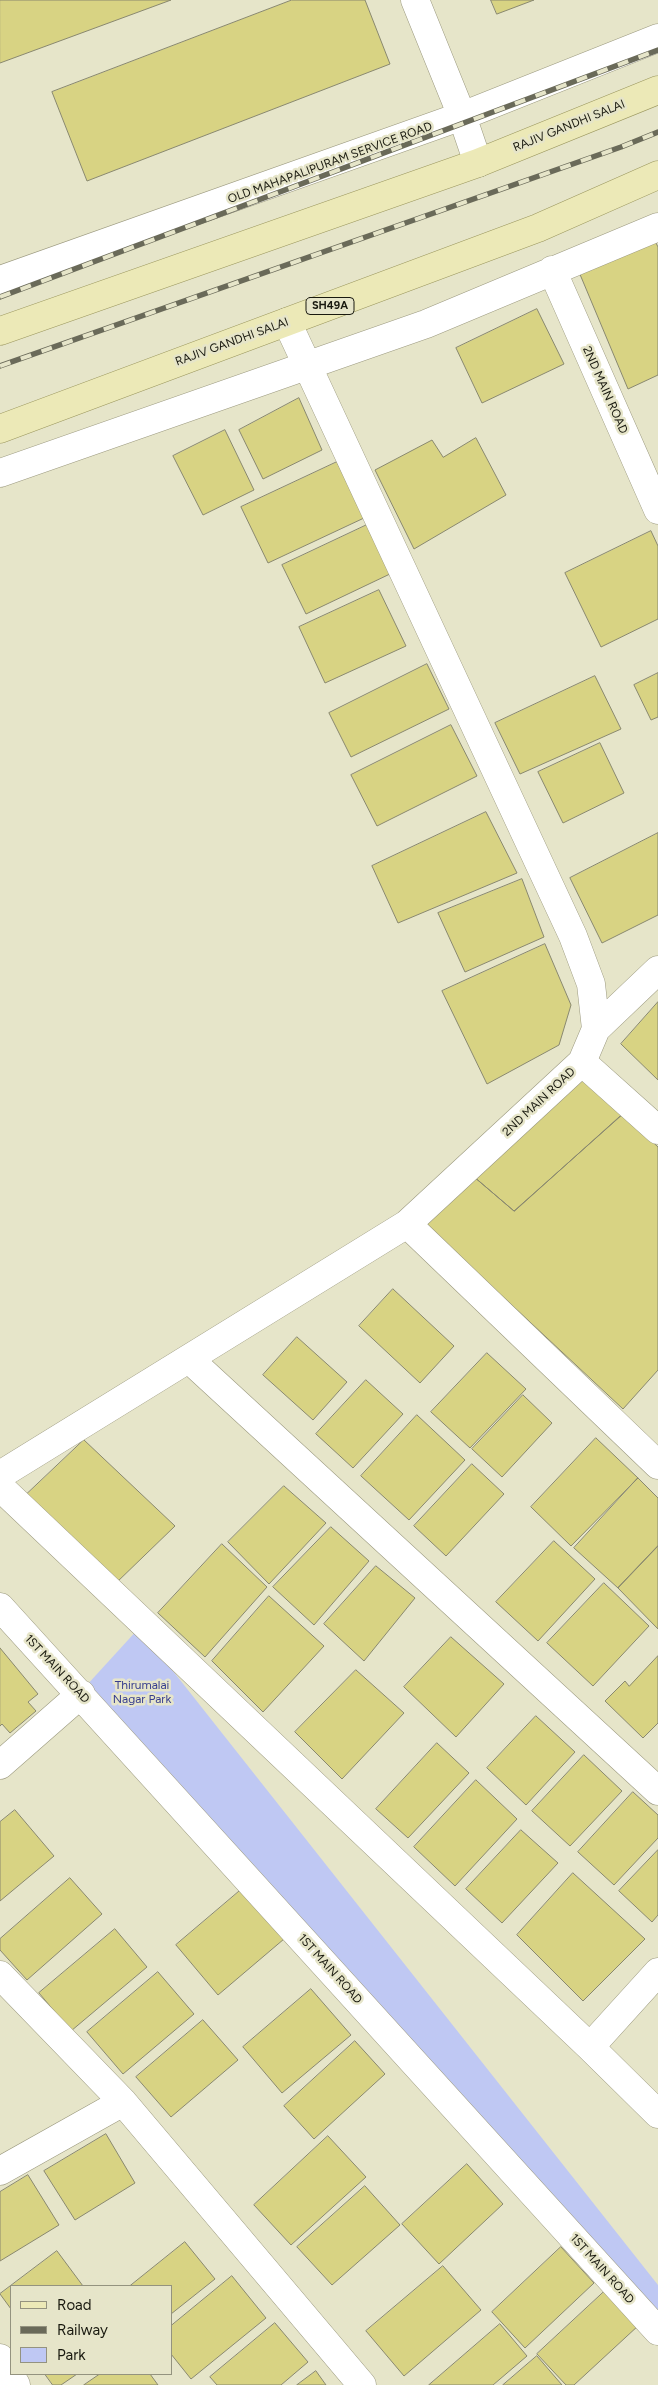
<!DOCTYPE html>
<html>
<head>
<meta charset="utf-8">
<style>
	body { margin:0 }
	#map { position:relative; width:658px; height:2385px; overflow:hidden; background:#e6e5c9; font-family:Figtree,sans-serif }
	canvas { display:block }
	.legend { position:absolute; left:10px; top:2285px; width:162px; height:90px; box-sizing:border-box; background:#e6e5c9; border:1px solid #94937f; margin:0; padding:6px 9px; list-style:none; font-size:15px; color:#19190f }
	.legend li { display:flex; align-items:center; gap:10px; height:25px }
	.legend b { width:25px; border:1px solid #94937f }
</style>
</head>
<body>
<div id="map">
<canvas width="658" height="2385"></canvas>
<ul class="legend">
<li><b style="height:6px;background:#ece9b7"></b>Road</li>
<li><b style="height:6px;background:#6a6a59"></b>Railway</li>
<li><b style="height:14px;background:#bfc8f3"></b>Park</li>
</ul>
</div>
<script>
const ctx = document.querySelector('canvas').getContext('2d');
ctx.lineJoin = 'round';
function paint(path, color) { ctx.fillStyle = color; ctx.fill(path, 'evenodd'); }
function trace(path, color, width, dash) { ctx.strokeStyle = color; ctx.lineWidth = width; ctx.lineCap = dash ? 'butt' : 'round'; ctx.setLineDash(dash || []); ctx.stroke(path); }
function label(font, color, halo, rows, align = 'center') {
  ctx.font = font + ' Figtree,sans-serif'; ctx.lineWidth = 5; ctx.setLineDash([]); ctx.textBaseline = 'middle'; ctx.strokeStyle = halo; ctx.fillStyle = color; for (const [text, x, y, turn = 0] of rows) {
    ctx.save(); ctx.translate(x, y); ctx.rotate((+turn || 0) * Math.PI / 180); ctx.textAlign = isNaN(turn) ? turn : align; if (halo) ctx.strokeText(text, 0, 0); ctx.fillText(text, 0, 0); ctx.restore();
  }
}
paint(new Path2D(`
	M139,1628l519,657v40l-572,-639z`), '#bfc8f3');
const building = new Path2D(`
	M0,0h171l-171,63z
	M292,0h73l25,64 -303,117 -35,-89z
	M491,0h43l-37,14z
	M655,241l3,6v128l-30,14 -49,-117z
	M537,309l27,55 -82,39 -26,-55z
	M299,398l23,52 -59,29 -24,-49z
	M225,430l29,60 -51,25 -30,-59z
	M476,438l30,57 -92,54 -39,-79 57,-30 11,17z
	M337,462l27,56 -96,45 -27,-56z
	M369,524l23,49 -86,41 -24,-49z
	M651,531l7,15v73l-57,28 -36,-74z
	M379,590l27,56 -81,37 -26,-56z
	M427,664l22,45 -98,48 -22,-44z
	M658,673v44l-7,3 -17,-35z
	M595,676l26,53 -101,45 -25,-51z
	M451,725l26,51 -100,50 -26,-51z
	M600,743l24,50 -61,30 -25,-51z
	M486,812l31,61 -119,50 -26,-57z
	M658,833v82l-56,28 -32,-65z
	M522,879l22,58 -79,35 -27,-59z
	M545,944l26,61 -12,40 -72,39 -45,-93z
	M658,1002v78l-37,-36z
	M580,1075l43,39 -109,97 -41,-35z
	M623,1114l35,33v223l-35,39 -199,-186 49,-47 41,35z
	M393,1289l61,57 -34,37 -61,-57z
	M297,1337l50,45 -34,38 -50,-45z
	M487,1353l39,36 -56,59 -39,-36z
	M366,1380l37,34 -50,54 -37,-34z
	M523,1395l29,28 -50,54 -30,-28z
	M417,1415l48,45 -56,60 -48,-44z
	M596,1438l42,40 -67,68 -40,-39z
	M84,1440l91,86 -60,58 -88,-90z
	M472,1464l32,30 -58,62 -32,-30z
	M638,1478l20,20v48l-40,42 -44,-40z
	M284,1486l42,37 -57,61 -41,-42z
	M331,1527l38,34 -55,64 -41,-38z
	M554,1541l41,38 -57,62 -42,-39z
	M222,1544l45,43 -62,70 -47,-44z
	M658,1546v83l-40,-41z
	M376,1566l39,32 -51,63 -40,-37z
	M604,1583l45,43 -56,60 -46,-43z
	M269,1596l55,50 -61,66 -51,-51z
	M451,1637l53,47 -48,53 -52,-50z
	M0,1648l38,46 -10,8 8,9 -26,22 -8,-9 -2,2z
	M658,1656v67l-15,15 -38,-37 20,-20 4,5z
	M356,1670l48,43 -62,66 -47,-47z
	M536,1716l39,36 -49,53 -39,-37z
	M437,1743l32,30 -61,65 -32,-29z
	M584,1755l38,36 -52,55 -38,-35z
	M476,1780l41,39 -62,67 -41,-39z
	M633,1792l25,23v23l-44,47 -36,-33z
	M15,1810l39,46 -54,45v-79z
	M521,1830l37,33 -56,60 -36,-34z
	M658,1850v65l-6,7 -33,-31z
	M573,1873l72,66 -62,62 -66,-66z
	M70,1878l32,36 -75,66 -27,-30v-11z
	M242,1889l42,50 -66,56 -42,-50z
	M115,1929l32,38 -76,64 -32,-38z
	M158,1972l36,42 -71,60 -36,-42z
	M311,1989l40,46 -69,58 -39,-46z
	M203,2020l35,40 -67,57 -35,-40z
	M355,2041l30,33 -71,65 -30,-33z
	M106,2134l29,49 -60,37 -31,-49z
	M328,2136l38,41 -75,68 -37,-40z
	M467,2164l36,40 -64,60 -37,-40z
	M28,2175l31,50 -59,36v-69z
	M365,2186l35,39 -68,60 -35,-38z
	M185,2242l30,37 -44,35v-28h-41z
	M561,2247l33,36 -69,65 -33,-36z
	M57,2251l26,35h-72v23l-11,-15z
	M443,2266l38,44 -77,66 -38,-45z
	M232,2276l34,42 -75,61 -20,-25v-28z
	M606,2290l33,35 -65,60h-8l-29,-31z
	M275,2323l33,39 -27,23h-64l-7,-8z
	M500,2324l27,32 -34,29h-64z
	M537,2356l25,29h-59z
	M316,2371l10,14h-29z
	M45,2374h32l-16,11h-8z
	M100,2374h50l8,11h-74z`);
paint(building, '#d8d383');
trace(building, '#89886f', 1);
const minor = new Path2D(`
	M415,0l47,116 16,47
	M552,270l106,240
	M0,280l462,-164 196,-78
	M287,322l286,614 18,48 5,45
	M0,473l426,-149 232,-97
	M582,1062l76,68
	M407,1224l251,241
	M189,1359l469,432
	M0,1475l407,-251 175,-162 14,-33 62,-59
	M0,1487l590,560 68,67
	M0,1607l658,724
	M0,1765l81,-71
	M0,1975l123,127 239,283
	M590,2047l68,-75
	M0,2171l123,-69
	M0,2358l16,27`);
const major = new Path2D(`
	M0,331l478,-168 180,-73
	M0,429l538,-201 120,-53`);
trace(minor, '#9b997f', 29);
trace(major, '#9a965d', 29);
trace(minor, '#fff', 28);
trace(major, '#ece9b7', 28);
const rail = new Path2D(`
	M0,297l658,-247
	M0,366l621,-219 37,-15`);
trace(rail, '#6a6a59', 5.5);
trace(rail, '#e6e5c9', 4, [11]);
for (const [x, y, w] of [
	[330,306,48]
]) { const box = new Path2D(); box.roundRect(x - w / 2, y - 8.5, w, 17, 4); ctx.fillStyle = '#e6e5c9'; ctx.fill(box); trace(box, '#19190f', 1); }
label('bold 11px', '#19190f', null, [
	["SH49A",330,306]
]);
label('12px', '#19190f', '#e6e5c9', [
	["RAJIV GANDHI SALAI",569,126,-22],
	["OLD MAHAPALIPURAM SERVICE ROAD",330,163,-20],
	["RAJIV GANDHI SALAI",232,342,-20],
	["2ND MAIN ROAD",605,390,66],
	["2ND MAIN ROAD",539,1102,-43],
	["1ST MAIN ROAD",57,1669,47],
	["1ST MAIN ROAD",330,1969,48],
	["1ST MAIN ROAD",602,2269,48]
]);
label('12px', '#373e8e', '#e6e5c9', [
	["Thirumalai",142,1685],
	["Nagar Park",142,1699]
]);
</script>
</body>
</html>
